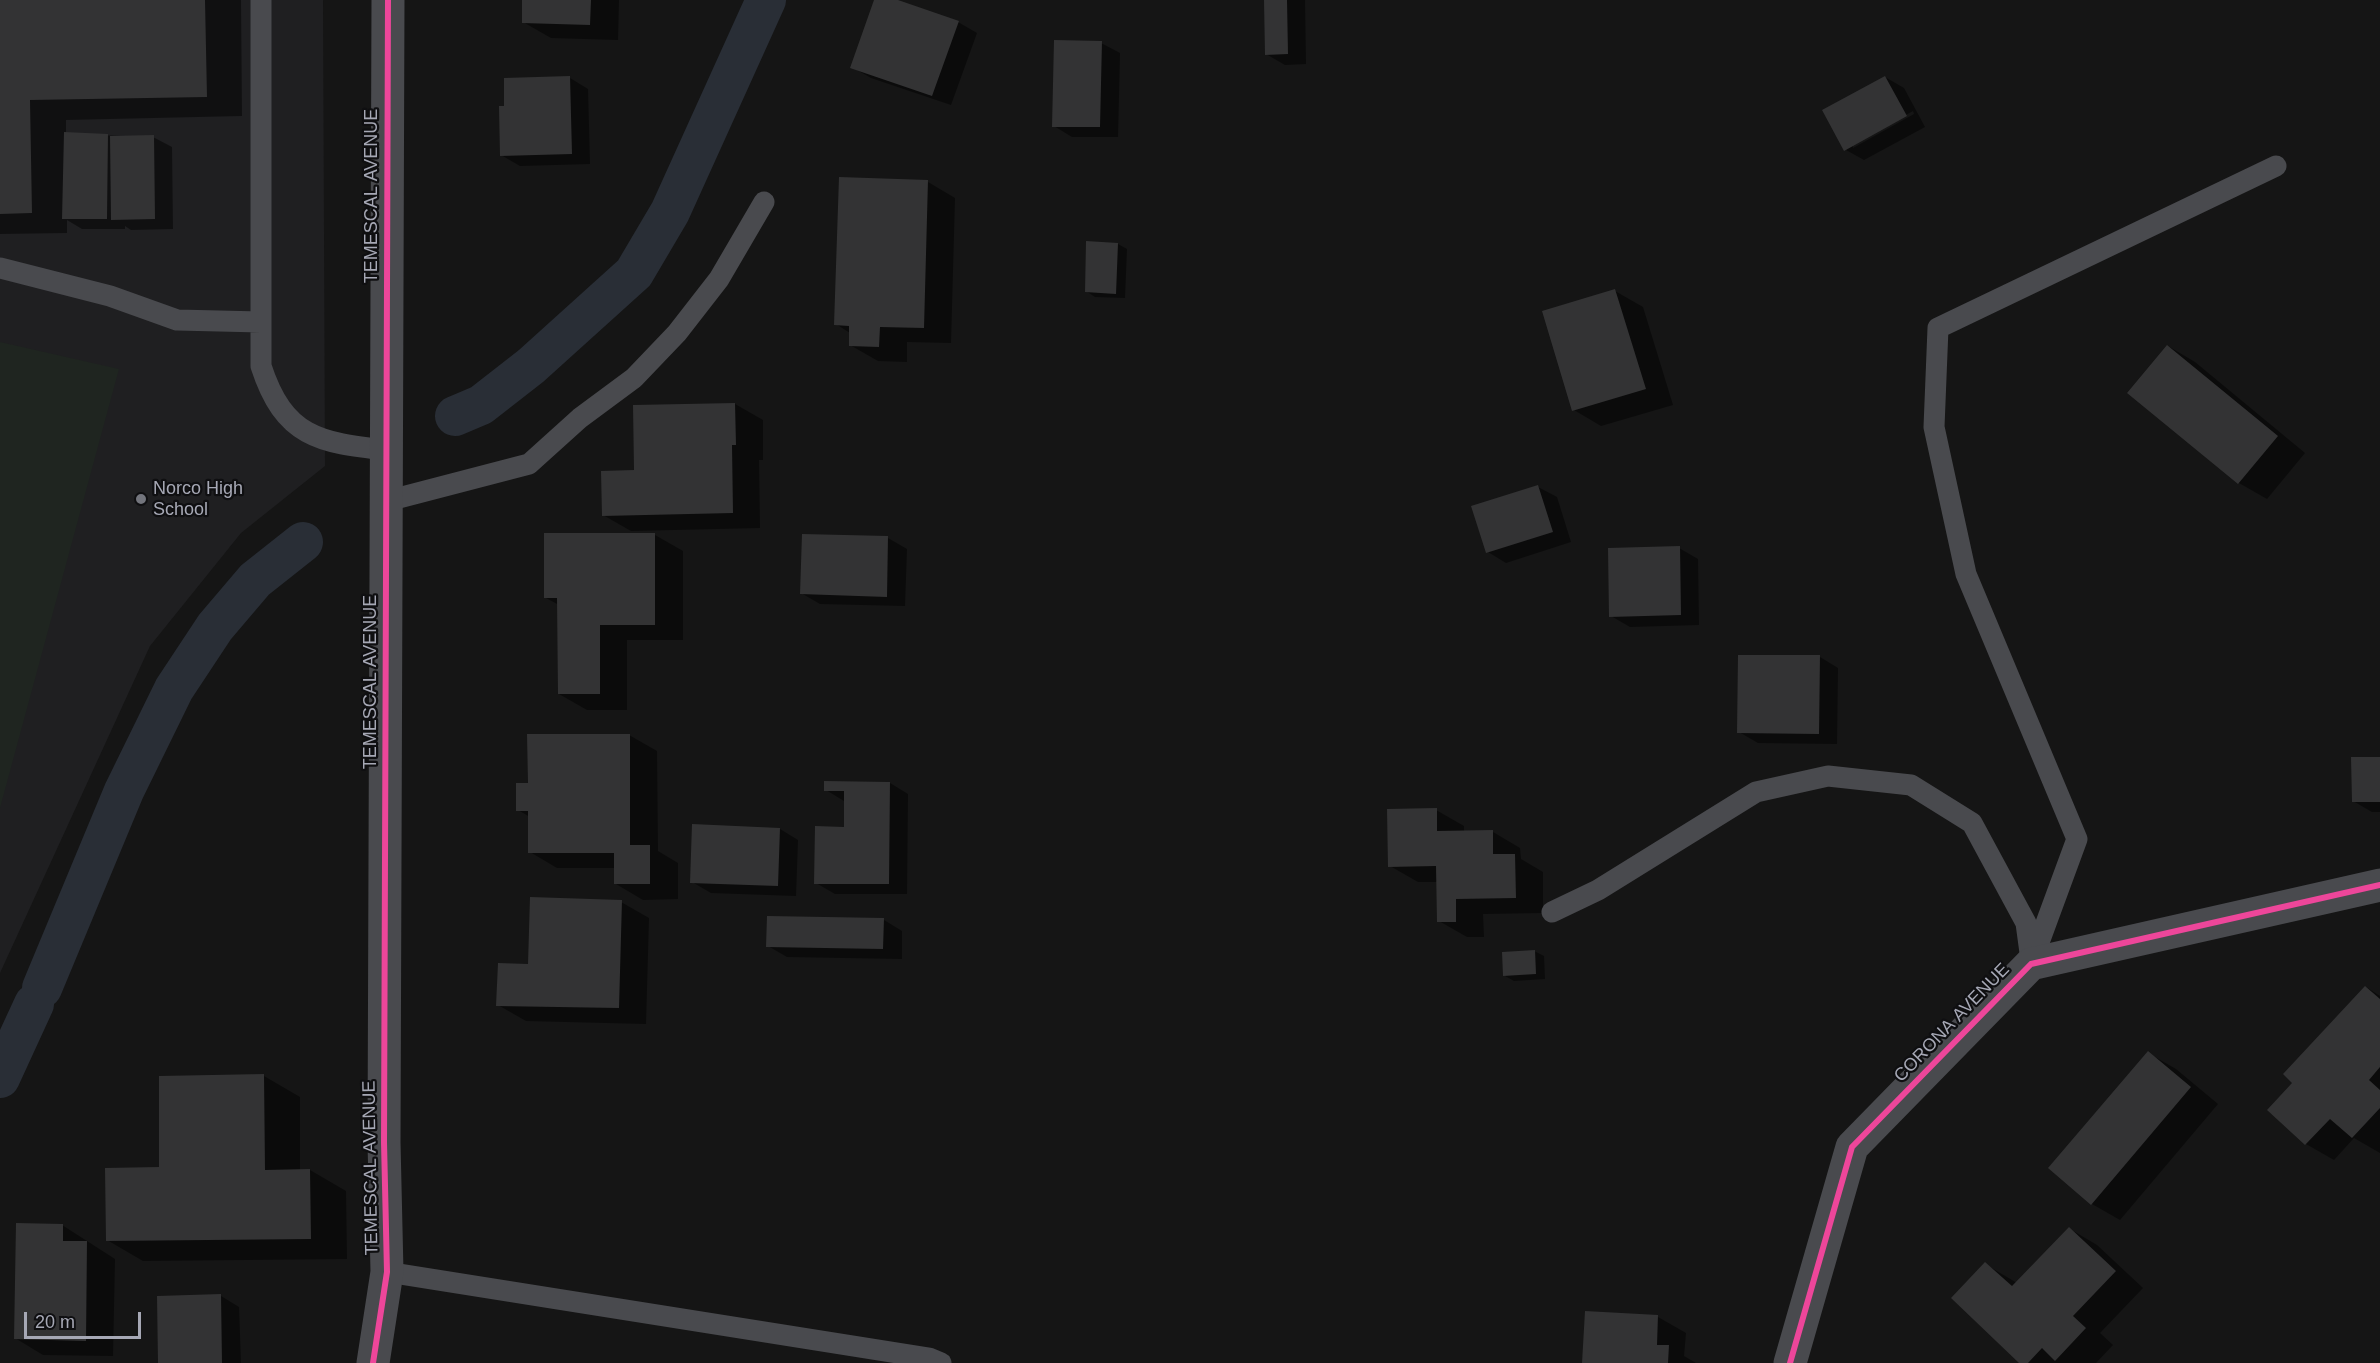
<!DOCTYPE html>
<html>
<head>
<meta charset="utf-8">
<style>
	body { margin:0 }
	#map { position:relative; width:2380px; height:1363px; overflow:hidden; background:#151515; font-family:Helvetica,sans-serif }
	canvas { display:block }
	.scale { position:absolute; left:24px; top:1312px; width:117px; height:27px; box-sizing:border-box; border:3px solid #a6a8b5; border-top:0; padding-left:8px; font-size:18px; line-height:21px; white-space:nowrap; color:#a6a8b5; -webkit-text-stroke:4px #0f0f11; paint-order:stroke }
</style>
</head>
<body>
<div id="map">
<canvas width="2380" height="1363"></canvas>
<div class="scale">20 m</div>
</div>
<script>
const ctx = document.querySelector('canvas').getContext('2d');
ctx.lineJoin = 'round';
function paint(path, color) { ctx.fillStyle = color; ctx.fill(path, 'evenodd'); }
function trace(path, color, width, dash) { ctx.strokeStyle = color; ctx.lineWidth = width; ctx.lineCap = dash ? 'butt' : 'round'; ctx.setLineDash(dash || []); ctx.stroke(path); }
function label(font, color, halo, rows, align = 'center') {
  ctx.font = font + ' Helvetica,sans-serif'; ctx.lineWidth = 4.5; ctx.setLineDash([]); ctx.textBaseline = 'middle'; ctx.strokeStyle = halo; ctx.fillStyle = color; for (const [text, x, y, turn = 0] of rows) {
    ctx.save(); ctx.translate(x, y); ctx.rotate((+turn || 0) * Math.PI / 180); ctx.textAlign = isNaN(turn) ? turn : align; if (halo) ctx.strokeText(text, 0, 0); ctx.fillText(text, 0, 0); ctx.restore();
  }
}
paint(new Path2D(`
	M0,0h323l2,466 -84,67 -91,113 -150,327z`), '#1f1f21');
paint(new Path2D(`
	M0,342l119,27 -119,439z`), '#1f2520');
paint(new Path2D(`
	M0,0h241l1,116 -176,4v14l87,3 19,10 1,82 -42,1 -6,-4v3h-43l-15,-9v13l-67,1z
	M524,0h95l-1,40 -67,-2 -28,-16z
	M875,0h18l65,22 19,11 -26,72 -80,-27 -19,-11z
	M1265,0h40l1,64 -21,1 -19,-11z
	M1101,43l19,10 -2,84h-46l-18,-11z
	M1885,77l19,11 21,39 -61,33 -18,-10zM1913,111l1,3 -61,34v-4z
	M570,78l18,11 2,75 -70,2 -19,-11z
	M928,182l27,16 -4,145 -44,-1v20l-29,-1 -28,-16v-12l-14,-9z
	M1118,244l9,5 -2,49 -30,-1 -9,-6z
	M1615,291l28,16 30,98 -72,21 -27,-16z
	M2168,346l27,16 110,91 -38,46 -28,-16z
	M735,404l28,16v40h-4l1,68 -129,3 -28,-16 33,-44z
	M1538,487l19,10 14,45 -65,21 -18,-11z
	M655,535l28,16v89h-56v70h-40l-28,-16v-89l-13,-7z
	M888,538l19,11 -2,57 -85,-2 -19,-11z
	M1679,548l19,11 1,66 -69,2 -19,-11z
	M1820,657l18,11 -1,76 -79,-1 -19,-11z
	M629,735l28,16 1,100 20,12v36l-35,1 -27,-16v-16h-59l-27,-16v-35l-12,-7 12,-25z
	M2380,758v54h-8l-19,-11z
	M890,783l18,11 -1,100h-72l-19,-11 29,-55 -1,-27 -18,-11z
	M1436,810l28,16v6h29l27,16 1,11 22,13v41l-60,1 1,23h-17l-28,-16 -1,-39h-20l-28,-16z
	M780,829l18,11 -2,56 -85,-3 -19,-11z
	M621,902l28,16 -3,106 -120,-3 -28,-16 32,-39z
	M884,920l18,11v28l-115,-2 -19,-11z
	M1534,951l10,5 1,23 -31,2 -9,-5z
	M2366,987l14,9v157l-26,-15 -20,22 -28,-16 -12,-61z
	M2148,1053l28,16 42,35 -98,116 -28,-16z
	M264,1076l36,21v74l10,-1 36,21 1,68 -204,2 -36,-21 54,-72z
	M62,1225l53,34 -2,97 -70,-1 -28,-17z
	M2070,1229l27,16 46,43 -43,45 13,12 -17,18h-74l-37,-99 32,19z
	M221,1296l18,11 2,56h-81z
	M1658,1317l28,16 -2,23 12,7h-112z`), '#0007');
trace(new Path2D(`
	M455,416l26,-11 50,-39 103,-93 36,-61 96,-212
	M42,988l82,-197 50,-102 41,-62 40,-47 48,-38
	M0,1078l34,-74`), '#292e36', 40);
paint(new Path2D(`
	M0,0h205l2,97 -177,3 2,113 -32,1z
	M522,0h69l-1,25 -68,-2z
	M874,0h24l61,21 -27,75 -82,-28z
	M1264,0h23l1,54 -23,1z
	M1054,40l48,1 -2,86h-48z
	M570,76l2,78 -72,2 -1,-50h5v-28z
	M1885,76l22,40 -63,35 -22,-41z
	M64,132l44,2 -1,85h-45z
	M154,135l1,84 -44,1 -1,-84z
	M839,177l89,3 -4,148 -44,-1 -1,20 -30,-1v-20l-15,-1z
	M1086,241l32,2 -2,51 -31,-2z
	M1615,289l31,100 -74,22 -30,-100z
	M2167,345l111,91 -40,48 -111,-91z
	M735,403l1,42h-4l1,68 -131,3 -1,-45 33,-1 -1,-65z
	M1538,485l15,47 -67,21 -15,-47z
	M544,533h111v92h-55v69h-42l-1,-96h-13z
	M802,534l86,2 -1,61 -87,-3z
	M1680,546l1,69 -72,2 -1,-69z
	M1738,655h82l-1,79 -82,-1z
	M527,734h103v111h20v39h-36v-31h-86v-42h-12v-28h12z
	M2351,757h29v45h-28z
	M824,781l66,1 -1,102h-75l1,-58 29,1v-36h-20z
	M1437,808v23l56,-1v24h22l1,44 -60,1v23h-19l-1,-56 -48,1 -1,-58z
	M692,824l88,4 -2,58 -88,-3z
	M530,897l92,3 -3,108 -123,-2 2,-43 30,1z
	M767,916l117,2 -1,31 -117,-2z
	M1535,950l1,24 -33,2 -1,-24z
	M2365,986l15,13v68l-11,13 11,10v18l-28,30 -22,-19 -25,26 -38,-35 25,-27 -9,-9z
	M2148,1051l43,36 -100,118 -43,-37z
	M264,1074l1,96 45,-1 1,70 -205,2 -1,-73 54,-1v-91z
	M16,1223l47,1v17h24l-1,100 -72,-2z
	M2069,1227l47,44 -43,45 13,12 -31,33 -13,-13 -14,15h-9l-68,-65 34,-36 27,24z
	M221,1294l1,69h-64l-1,-67z
	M1585,1311l73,4 -1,30h12l-1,18h-86z`), '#333334');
trace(new Path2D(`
	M261,0v366c23,71 58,77 126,84
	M0,268l110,28 67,24 84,2
	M387,501l142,-37 51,-46 54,-40 43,-45 42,-54 45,-77
	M1552,912l46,-22 158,-98 72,-16 83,9 61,38 54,100 5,37
	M2031,964l46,-125 -111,-265 -32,-147 4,-99 338,-162
	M387,1272l542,86 12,5`), '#494a4e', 21);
trace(new Path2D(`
	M373,1363l14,-91 -3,-130 4,-1142
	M1790,1363l62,-216 179,-183 349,-79`), '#494a4e', 33);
trace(new Path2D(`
	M373,1363l14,-91 -3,-130 4,-1142
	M1790,1363l62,-216 179,-183 349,-79`), '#ed469a', 6);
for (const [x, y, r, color] of [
	[141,499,6,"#73757d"]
]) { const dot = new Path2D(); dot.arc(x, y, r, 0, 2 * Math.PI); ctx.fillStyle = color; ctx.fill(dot); trace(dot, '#0f0f11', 2); }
label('18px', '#a6a8b5', '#0f0f11', [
	["TEMESCAL AVENUE",372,196,-90],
	["TEMESCAL AVENUE",371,682,-90],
	["CORONA AVENUE",1952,1023,-46],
	["TEMESCAL AVENUE",371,1168,-91]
]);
label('18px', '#a6a8b5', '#0f0f11', [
	["Norco High",153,489],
	["School",153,510]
], 'left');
</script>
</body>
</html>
